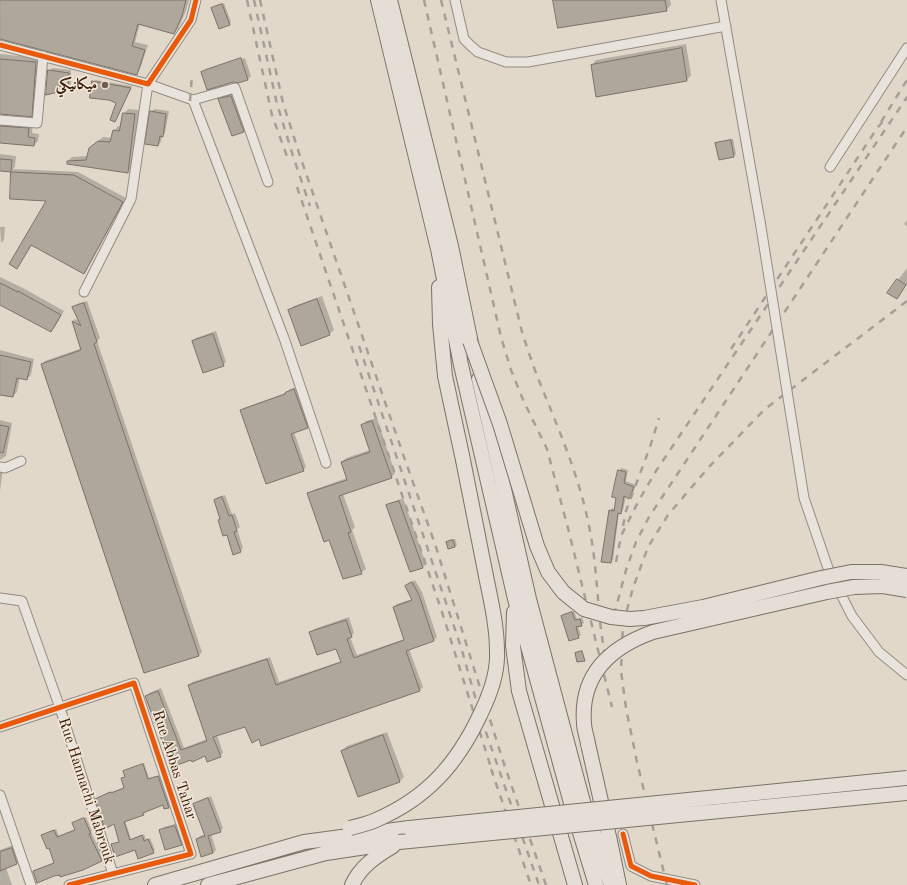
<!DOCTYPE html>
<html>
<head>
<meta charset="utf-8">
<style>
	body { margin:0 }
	canvas { display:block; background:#e1d8ca }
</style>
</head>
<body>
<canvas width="907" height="885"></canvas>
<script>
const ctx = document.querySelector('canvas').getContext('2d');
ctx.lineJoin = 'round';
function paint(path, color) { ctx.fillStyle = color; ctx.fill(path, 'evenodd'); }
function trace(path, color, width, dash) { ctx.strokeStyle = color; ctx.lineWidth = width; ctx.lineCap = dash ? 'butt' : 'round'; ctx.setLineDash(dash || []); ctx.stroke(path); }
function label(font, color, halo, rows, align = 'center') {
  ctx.font = font + ' "Old Standard TT",Amiri,serif'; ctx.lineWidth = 3.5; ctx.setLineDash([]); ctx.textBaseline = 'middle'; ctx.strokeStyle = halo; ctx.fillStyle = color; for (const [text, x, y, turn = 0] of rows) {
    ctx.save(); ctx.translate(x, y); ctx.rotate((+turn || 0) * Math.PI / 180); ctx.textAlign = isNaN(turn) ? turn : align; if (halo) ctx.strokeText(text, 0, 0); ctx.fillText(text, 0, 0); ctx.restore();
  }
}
paint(new Path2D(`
	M0,0h189l-3,11 -8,18 -4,4 -34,-9 -5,18 13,3 -8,24 -4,5 -136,-36z
	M554,0h116l1,5 -5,5z
	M224,3l7,19 -2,2 -15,-17z
	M686,44l5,31 -4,5 -90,16 -5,-31 4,-5z
	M0,54l40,4 -4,53 -5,5 -31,-2z
	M244,56l-39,14v-1z
	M245,58l6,18 -3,3 -10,3 -36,-9 2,-3v2z
	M52,68l19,2v14l-3,3 -7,-1v2l-3,3 -9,-20z
	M95,80l37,6 -17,35 3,-19 -25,-20z
	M234,93l13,35 -4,3 -24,-32 4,-3z
	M128,109l11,1 -7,58 -5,4 -59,-11 4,-4 16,-1 7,-12 8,-7 9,1 2,-7 4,-5 3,1 3,-13z
	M154,109l15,2 -4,22 -3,3 -1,6 -3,3 -7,-33z
	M0,119l33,5 -1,9 7,1 -1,7 -4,4 -34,-3z
	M733,139l3,15 -2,2 -15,3 -3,-15 2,-2z
	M0,154l16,2 -1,11 -2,2 65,3 48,26 -39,71 -3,4 -52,-28 -12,19 -3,4 31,-68 -37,-2 1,-27 -12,-1z
	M907,220v6l-3,-2z
	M0,227h5l-1,13 -3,3z
	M907,268v16l-10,14 -9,-5z
	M0,277l23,11 41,23 -9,16 -4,4 -51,-27z
	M322,296l12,34 -5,4 -40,-24 5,-4z
	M87,301l13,37 -3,3 105,311 -3,3 -54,17 -103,-308 3,-3 37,-13 -9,-27 2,-2 5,2 -6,-13 3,-4z
	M216,331l10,31 -3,3 -30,-24 3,-3z
	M0,350l34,9 -3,16 -4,4 -7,-2 -3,15 -4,4 -13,-2z
	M297,387l14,37 -4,3 -13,5 12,35 -3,3 -62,-59 3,-3 42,-15 3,-3z
	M377,418l18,55 -4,5 -48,16 12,33 -3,3 14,39 -5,4 -31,-34 -21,-45 4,-4 34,-12 -5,-16 4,-4 24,-8 -8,-25 4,-4z
	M0,420l12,3 -6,33 -6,4z
	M0,467l3,2 -3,22z
	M621,468l7,2 -2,11 10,4 -4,10 -3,2 -3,-1 -3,14 -4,2 -6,48 -3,2v-51l2,-3 3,1 4,-38z
	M225,495l7,19 3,-1 5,14 -3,2 6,19 -3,3 -25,-51 3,-3z
	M403,498l23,66 -3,3 -12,4 -24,-65 4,-3z
	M455,539l2,6 -2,2 -8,-5 2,-2z
	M415,580l7,12 15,45 -3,3 -25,9 14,38 -3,3 -175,35 -28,10 6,18 -3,3 -14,-1 -14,3 -19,8 -27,-70 3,-3 12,-5 23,60 23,-9 -18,-53 3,-4 78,-25 9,25 63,-21 -5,-13 -26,-16 3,-3 35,-12 5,16 -4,4 7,18 48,-16 -11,-32 3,-3 15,-5 -6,-13z
	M574,611l3,8 5,-2 2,6 -6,3 3,9 -11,5 -8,-24 2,-2z
	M387,732l17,45 -4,4 -58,-30 5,-5z
	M144,763l5,15 11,-3 10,30 -5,3 -1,-4 -20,7 -1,3 -18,6 6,19 13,-5 2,6 4,-2 5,12 -2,2 -41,-7 8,-4 -6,-18 -16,-25 14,-7v1l13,-5 -3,-8 4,-2 -2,-6z
	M211,796l12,32 -3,3 -9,3 5,16 -3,3 -11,3 -5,-17 3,-3 5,-2 -11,-30 3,-2z
	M86,817l6,14 -1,1 13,26 -22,11 -22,4 -26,-2 21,-9 -5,-15 -8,-11 14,-7 3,7 16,-7 -2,-6z
	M178,823l6,18 -3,4 -20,-14 3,-4z
	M16,844l5,15 -4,4 -11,5 6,17h-12v-35z`), '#0003');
const building = new Path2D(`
	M0,0h186l-4,16 -8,18 -36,-10 -6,22 13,4 -8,25 -137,-36z
	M553,0h112l2,11 -109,17z
	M222,4l8,21 -11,4 -8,-21z
	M682,48l5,33 -91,16 -5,-32z
	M241,58l7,22 -10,3 -5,-1 -26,8 -6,-18z
	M0,59l36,3 -4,55 -32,-3z
	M48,70l21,3 -1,15 -10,-2v6l-12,3z
	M92,81l39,7 -16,34 -5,-2 6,-17 -7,-3 -19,-2z
	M231,96l13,36 -12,4 -14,-37z
	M150,111l16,3 -3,23 -3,-1 -2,10 -13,-2z
	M123,113l12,1 -7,59 -61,-9v-3l19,-1 3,-12 9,-7 12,1 3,-12 6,1z
	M0,126l29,2 -1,9 7,1 -1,8 -34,-3z
	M731,140l3,17 -15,3 -4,-17z
	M0,159l12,1 -1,12 -11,-1z
	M11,172l63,3 49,27 -39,72 -53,-29 -14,24 -8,-5 37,-63 -36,-2z
	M897,279l9,6 -9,14 -10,-6z
	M0,283l18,9v-1l43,24 -10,17 -51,-27z
	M317,299l13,36 -29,11 -13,-36z
	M84,303l13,39 -3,2 105,312 -55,17 -103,-309 40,-14 -9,-29 9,5 -9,-19z
	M213,334l11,32 -21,7 -11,-32z
	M0,355l31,7 -4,18 -10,-2 -4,19 -13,-2z
	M294,389l14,39 -17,6 13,37 -38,13 -26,-74 45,-16v-1z
	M372,421l20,57 -53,18 12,36 -3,1 14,41 -19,5 -14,-39 -5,2 -17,-49 40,-13 -6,-18 29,-10 -9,-27z
	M0,425l9,2 -6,26 -3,-1z
	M618,470l8,2 -2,11 10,4 -5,12 -5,-3 -3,18 -3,-1 -7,50 -10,-1 8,-52 5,1 2,-13 -4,-1z
	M222,497l7,19 3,-1 5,16 -3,1 7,20 -8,3 -6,-20 -4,1 -5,-16 2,-1 -6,-19z
	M399,501l24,67 -13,4 -24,-67z
	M453,540l2,7 -7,2 -2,-7z
	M412,582l7,13 15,46 -28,10 14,40 -159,55 -2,-7 -7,4 -7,-16 -32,10 8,20 -14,5 -2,-6 -13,6 -1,-2 -19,7 -27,-71 13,-5 23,59 26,-9 -19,-56 79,-26 9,26 65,-23 -5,-13 -19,6 -8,-23 37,-12 6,17 -5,2 7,19 50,-18 -11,-33 19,-7 -7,-14z
	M572,612l3,8 5,-1 2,7 -6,1 3,11 -10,3 -8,-25z
	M582,651l3,10 -8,1 -2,-9z
	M383,735l17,47 -42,15 -17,-46z
	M143,764l5,15 10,-3 11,32 -5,1 -1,-4 -20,8 1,2 -20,7 6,18 12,-5 2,6 4,-2 6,14 -16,6 -3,-9 -20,7 -4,-13 8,-2 -5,-18 -9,5 -10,-30 15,-7 1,1 13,-5 -3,-10 4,-1 -2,-6z
	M208,798l13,34 -13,4 5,17 -12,4 -5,-18 9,-3 -12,-32z
	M84,818l7,16h-2l13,27 -19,9 -23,7v-2l-6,1 -17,7 -4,-12 21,-8 -5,-15 -2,1 -6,-14 13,-5 3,7 18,-7 -3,-7z
	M175,826l7,19 -17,5 -6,-20z
	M12,848l5,16 -17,7v-19z`);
paint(building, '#afa69c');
trace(building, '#7b7268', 1);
const minor = new Path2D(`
	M455,0l9,39 7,7 7,6 28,10h22l198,-36
	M721,0l39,221
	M0,45l148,39 43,-64 5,-20
	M193,100l91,238 42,125
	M0,120l37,3 6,-67
	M830,167l77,-119
	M84,292l47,-93 17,-115 45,16 42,-12 33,94
	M790,410l14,88 25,73 23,45 27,36 28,23
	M0,467l5,1 16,-7
	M0,598l22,3 38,107 53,166
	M0,727l134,-44 57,171 -122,31
	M0,795l31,90
	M623,834l8,32 20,10 44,9`);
const highway = new Path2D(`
	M378,0l60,249 23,116 54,234 56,204 25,82
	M390,0l61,246 22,107
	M439,287l1,37 5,52 18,84
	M479,379l50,220 54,203 28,83
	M514,612l-1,34 6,45 56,194
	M588,744l22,97 9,44
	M155,885l149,-43 105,-14
	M208,885l118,-32 73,-11
	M352,885c8,-18 24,-29 41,-39`);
trace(minor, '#948b81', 11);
trace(highway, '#7b7268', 16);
trace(minor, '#e8e3dc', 9);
trace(highway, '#e4ded6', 14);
trace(new Path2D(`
	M247,0l25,115 17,47
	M254,0l23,104 17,55 16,47
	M260,0l23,103 17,53 104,301 31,87 68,217 43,124
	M424,0l77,337 10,33 13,32 23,47 22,83 43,175
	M441,0l81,332c5,15 10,31 16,46 20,50 42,99 52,153 8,41 7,83 15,124
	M190,101l2,-27
	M881,122l26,-42
	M297,187l145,425 51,162
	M359,346l102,301 20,71 58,167
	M731,349l147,-222 8,-9
	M623,526l3,-15 24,-64 9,-29
	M616,562l5,-26 17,-34 18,-31 251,-374
	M614,615l12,-45 10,-28 13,-25 258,-390
	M491,769l40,116
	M667,885l-30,-123 -11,-54 -5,-37 2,-47 10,-36 15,-41 20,-32 40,-47 57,-59 142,-108`), '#a69f98', 2.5, [7, 7]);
const minorBridge = new Path2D(`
	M760,221l30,189`);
const highwayBridge = new Path2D(`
	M470,341l30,83 37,122 11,26 15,20 21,17 27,8 19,2 14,-1 59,-11 118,-29 30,-6h30l26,4
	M588,744c-1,-7 -4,-14 -4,-21 -4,-49 27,-76 69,-91l174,-40 27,-5 29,-1 24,4
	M350,828c8,-2 17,-4 26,-8 51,-22 81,-56 104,-105 10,-20 18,-41 17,-63 0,-28 -7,-55 -12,-81 -7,-37 -15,-74 -22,-111
	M409,828l498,-50
	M399,842l508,-49`);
trace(minorBridge, '#948b81', 11, []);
trace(highwayBridge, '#7b7268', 16, []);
trace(minorBridge, '#e8e3dc', 9);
trace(highwayBridge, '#e4ded6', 14);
trace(new Path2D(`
	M0,45l148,39 43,-64 5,-20
	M0,727l134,-44 57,171 -122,31
	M623,834l8,32 20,10 44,9`), '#e8590c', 5);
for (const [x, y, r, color] of [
	[105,85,4,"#725c4d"]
]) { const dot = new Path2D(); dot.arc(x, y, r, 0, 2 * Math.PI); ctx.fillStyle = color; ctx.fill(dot); trace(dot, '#f2e6d6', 1.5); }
label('bold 15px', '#371a09', '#f2e6d6', [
	["ميكانيكي",97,85]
], 'right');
label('15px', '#371a09', '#f2e6d6', [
	["Rue Abbas Tahar",174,765,72],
	["Rue Hannachi Mabrouk",86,791,72]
]);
</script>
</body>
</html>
